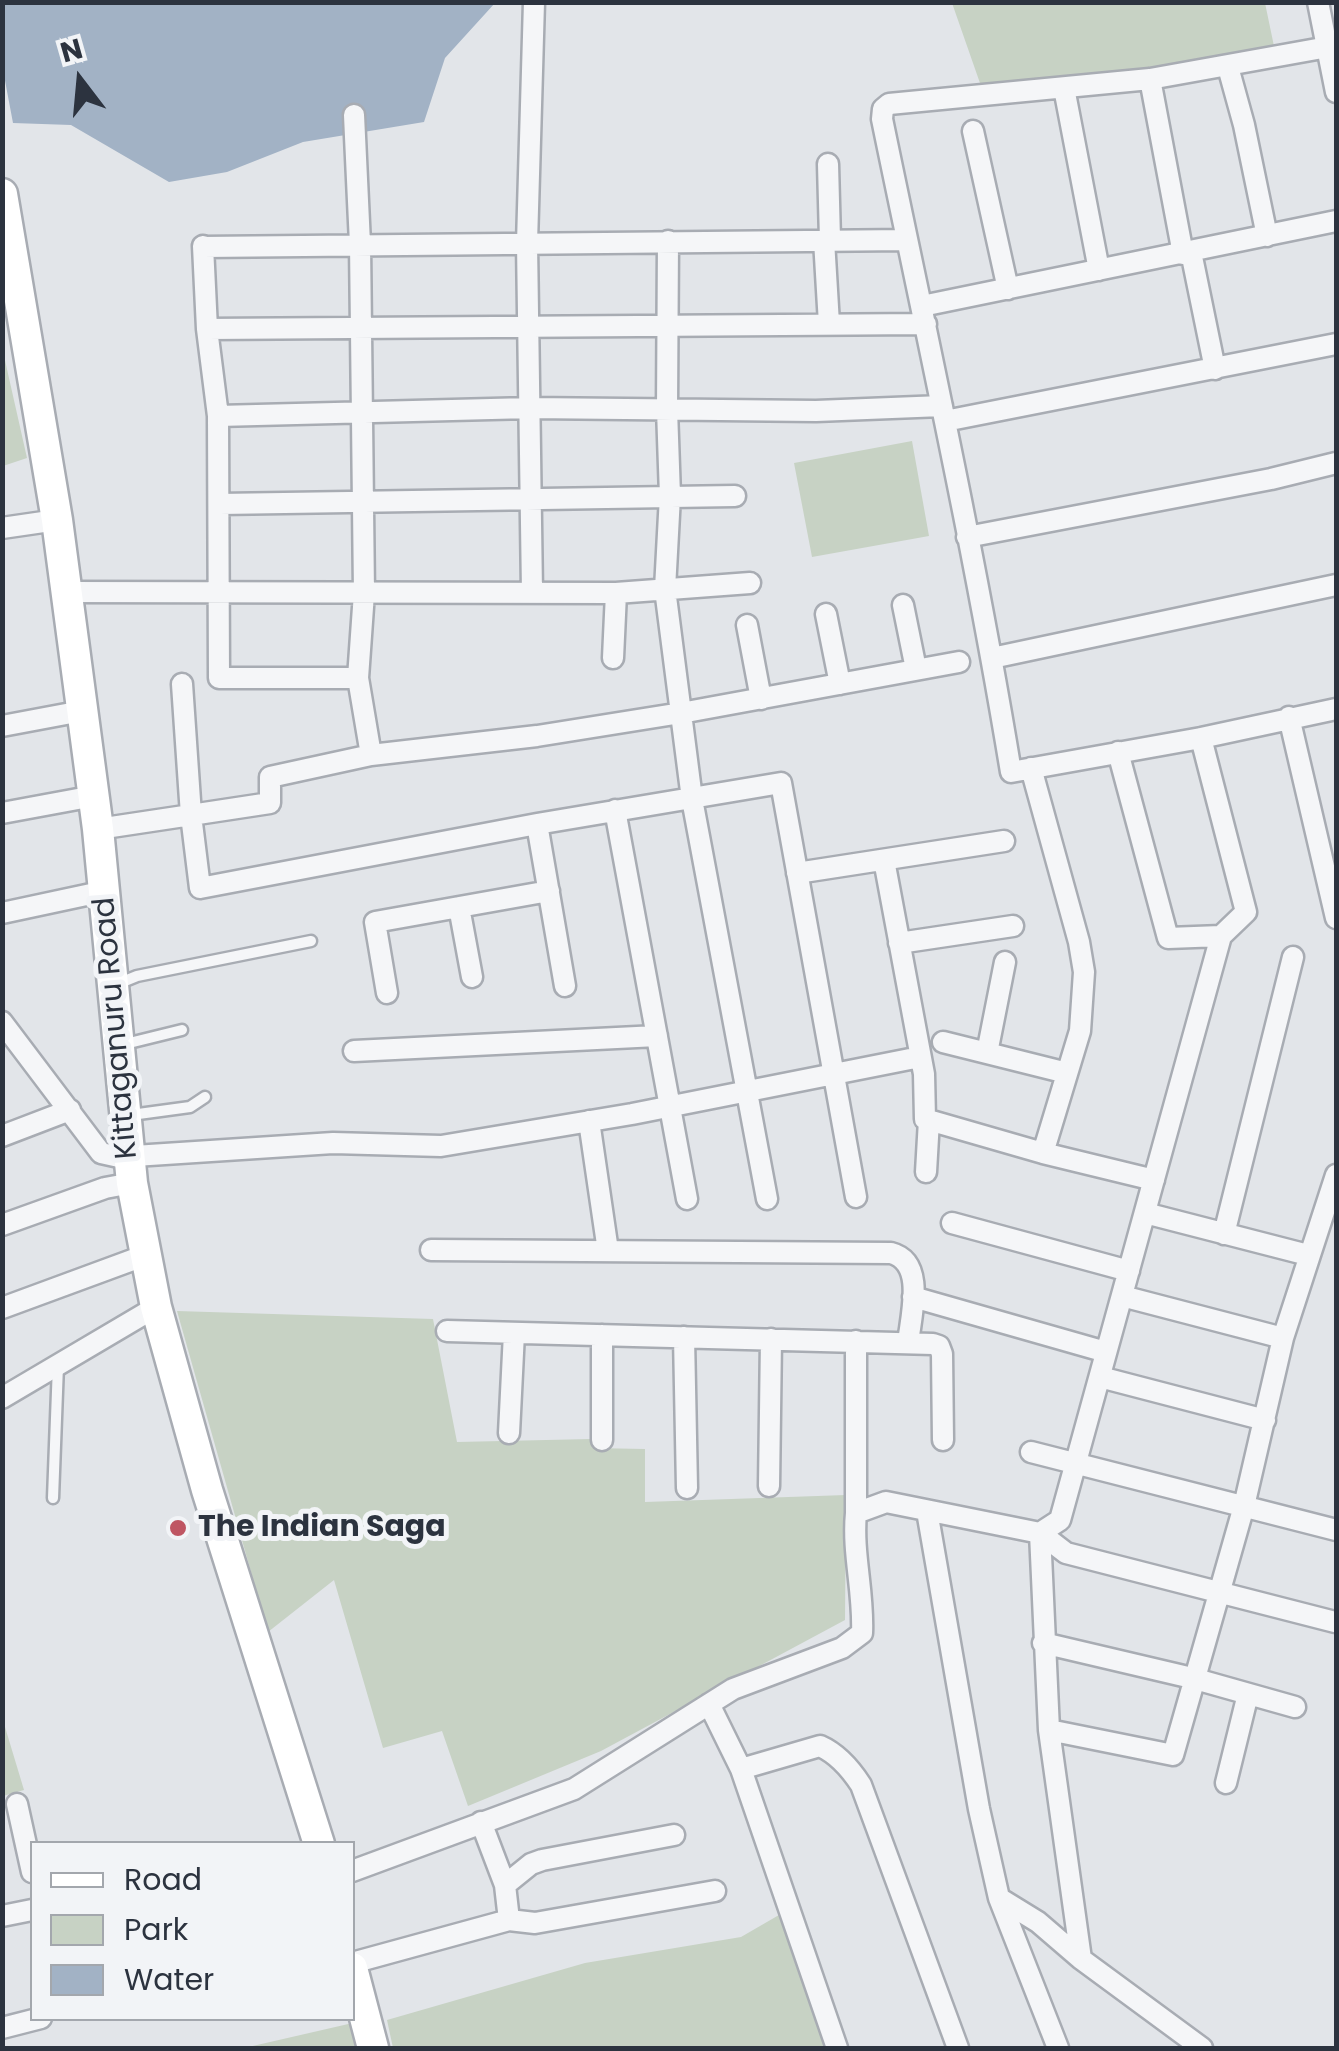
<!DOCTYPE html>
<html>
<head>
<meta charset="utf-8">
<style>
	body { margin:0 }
	#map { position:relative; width:1339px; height:2051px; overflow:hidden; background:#e2e5e9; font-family:Poppins,sans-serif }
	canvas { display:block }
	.frame { position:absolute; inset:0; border:5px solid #2c333f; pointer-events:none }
	.legend { position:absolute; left:30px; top:1841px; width:325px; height:180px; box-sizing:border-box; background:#f2f4f7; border:2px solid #a3a7ad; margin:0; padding:12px 18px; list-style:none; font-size:30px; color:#2c333f }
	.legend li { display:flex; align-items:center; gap:20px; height:50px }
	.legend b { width:50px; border:2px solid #a3a7ad }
	.north { position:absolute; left:30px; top:30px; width:100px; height:100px; -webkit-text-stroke:8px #f2f4f7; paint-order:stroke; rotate:344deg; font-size:28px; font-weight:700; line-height:40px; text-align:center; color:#2c333f }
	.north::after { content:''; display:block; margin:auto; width:35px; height:45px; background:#2c333f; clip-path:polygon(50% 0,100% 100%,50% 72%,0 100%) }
</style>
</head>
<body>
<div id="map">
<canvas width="1339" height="2051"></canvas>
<div class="frame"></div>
<ul class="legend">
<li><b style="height:12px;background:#fff"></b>Road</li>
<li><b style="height:28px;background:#c7d2c4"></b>Park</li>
<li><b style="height:28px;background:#a2b2c5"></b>Water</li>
</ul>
<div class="north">N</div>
</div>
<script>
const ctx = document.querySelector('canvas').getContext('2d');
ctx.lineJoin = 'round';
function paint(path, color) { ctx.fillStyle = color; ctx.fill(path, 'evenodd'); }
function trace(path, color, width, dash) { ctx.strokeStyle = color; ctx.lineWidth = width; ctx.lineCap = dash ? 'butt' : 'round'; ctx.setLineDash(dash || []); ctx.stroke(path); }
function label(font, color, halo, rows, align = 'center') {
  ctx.font = font + ' Poppins,sans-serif'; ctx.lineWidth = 10; ctx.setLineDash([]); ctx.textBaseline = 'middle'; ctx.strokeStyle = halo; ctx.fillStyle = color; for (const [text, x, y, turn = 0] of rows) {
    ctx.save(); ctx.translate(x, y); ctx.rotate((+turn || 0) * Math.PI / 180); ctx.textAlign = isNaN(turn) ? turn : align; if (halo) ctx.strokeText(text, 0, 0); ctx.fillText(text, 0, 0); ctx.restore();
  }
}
paint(new Path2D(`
	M952,3h313l10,48 -105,20 -189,15z
	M2,347l25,111 -24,8h-1z
	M912,441l17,95 -117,21 -18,-94z
	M177,1311l256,8 24,123 134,-3 1,9 53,1v53l201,-7 -1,125 -244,131 -133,55 -26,-75 -59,17 -49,-168 -66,52z
	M2,1717l22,73 -21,6h-1z
	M779,1915l46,133h-432l-6,-28 198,-57 156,-26z
	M357,2022l5,26h-118z`), '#c7d2c4');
paint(new Path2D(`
	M2,3h493l-50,55 -21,64 -121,20 -76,30 -58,10 -98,-57 -58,-2 -10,-53z`), '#a2b2c5');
const lane = new Path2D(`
	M115,985l22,-9 174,-35
	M121,1045l61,-15
	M131,1115l59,-8 15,-10
	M53,1498l5,-133`);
const street = new Path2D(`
	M1318,2l18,90
	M1328,47l-178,32 -261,25 -6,5 -1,10c45,218 93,434 129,653l190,-34 135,-29
	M1228,67l16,58 23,111
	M1150,79l33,175
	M1064,88l35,182
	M973,131l35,158
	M828,164l2,76
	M824,240l5,84
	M668,241l-1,168 3,87 -5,93 27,210 75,400
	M203,246l4,83 11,87 1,262h139
	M203,247l704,-7
	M1191,252l24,117
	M922,306l414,-85
	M207,329l719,-5
	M218,416l312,-8 286,3 126,-5
	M945,421l391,-77
	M220,504l515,-8
	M2,528l55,-8
	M967,537l304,-58 65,-16
	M65,592l551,1 134,-10
	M532,592l-5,-349 7,-241
	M903,605l13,64
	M826,614l14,70
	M747,625l14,74
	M613,658l3,-65
	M992,658l344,-73
	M182,684l9,131 79,-12v-26l101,-22 -13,-77 6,-85 -4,-349 -6,-129
	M1289,717l47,201
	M2,726l80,-15
	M1118,752l50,186 53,-2
	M371,755l166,-19 144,-23 278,-51
	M1031,768l48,174 5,30 -4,59 -37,122 111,27
	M615,810l72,389
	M2,813l92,-17
	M537,824l28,162
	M98,829l93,-14 9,73 337,-64 244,-41 75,414
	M884,860l40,214 1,45 118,34
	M797,873l207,-32
	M459,907l13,70
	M2,913l103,-22
	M899,943l114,-17
	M387,993l-12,-71 174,-31
	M2,1022l99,131 18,4 214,-14 108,3 191,-32 288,-57
	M943,1042l124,31
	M354,1051l303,-15
	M987,1053l18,-91
	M589,1121l19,130
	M2,1136l68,-26
	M926,1172l3,-52
	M1145,1213l163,42
	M952,1223l177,48
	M2,1225l103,-37 27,-5
	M1224,1234l69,-277
	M431,1250l460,3c35,9 20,62 17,90
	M1122,1296l161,42
	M913,1297l193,55
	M2,1308l144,-53
	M447,1331l486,13 6,2 3,8 1,86
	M684,1337l3,151
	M856,1341v172
	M1100,1377l165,43
	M2,1398l154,-91
	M509,1433l5,-100
	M602,1440v-105
	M1031,1452l305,78
	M769,1486l2,-147
	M927,1511l52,298 20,89 39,24 43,37 121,89
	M1040,1533l9,197 32,229
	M1040,1533l26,20 269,69
	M1043,1643l149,35 103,29
	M709,1704l32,65 96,279
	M1049,1730l124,25 71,-249 39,-168 53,-163
	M741,1769l79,-23c18,8 30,22 41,39l97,263
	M1226,1783l22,-89
	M17,1804l15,68
	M481,1822l24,63 4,35
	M352,1871l222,-82 159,-100 109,-41 20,-15c2,-41 -10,-80 -6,-120l30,-11 154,31 20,-13 161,-584 25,-24 -45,-174
	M505,1885l26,-21 11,-4 132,-25
	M999,1898l59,150
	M2,1916l30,-6
	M352,1963l157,-43 26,3 180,-32
	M2,2028l39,-10`);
const secondary = new Path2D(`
	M2,194l55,326 41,309 34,354 24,124 51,183 112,354
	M352,1968l21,80`);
trace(lane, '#a8acb3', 15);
trace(street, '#a8acb3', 25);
trace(secondary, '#a8acb3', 35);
trace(lane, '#f5f6f8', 10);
trace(street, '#f5f6f8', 20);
trace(secondary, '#fff', 30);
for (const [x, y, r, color] of [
	[178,1528,10,"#bf5663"]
]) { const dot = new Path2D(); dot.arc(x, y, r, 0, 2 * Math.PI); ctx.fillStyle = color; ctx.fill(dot); trace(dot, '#f2f4f7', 4); }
label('30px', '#2c333f', '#f2f4f7', [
	["Kittaganuru Road",117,1028,-95]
]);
label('bold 30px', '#2c333f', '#f2f4f7', [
	["The Indian Saga",198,1528]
], 'left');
</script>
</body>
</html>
